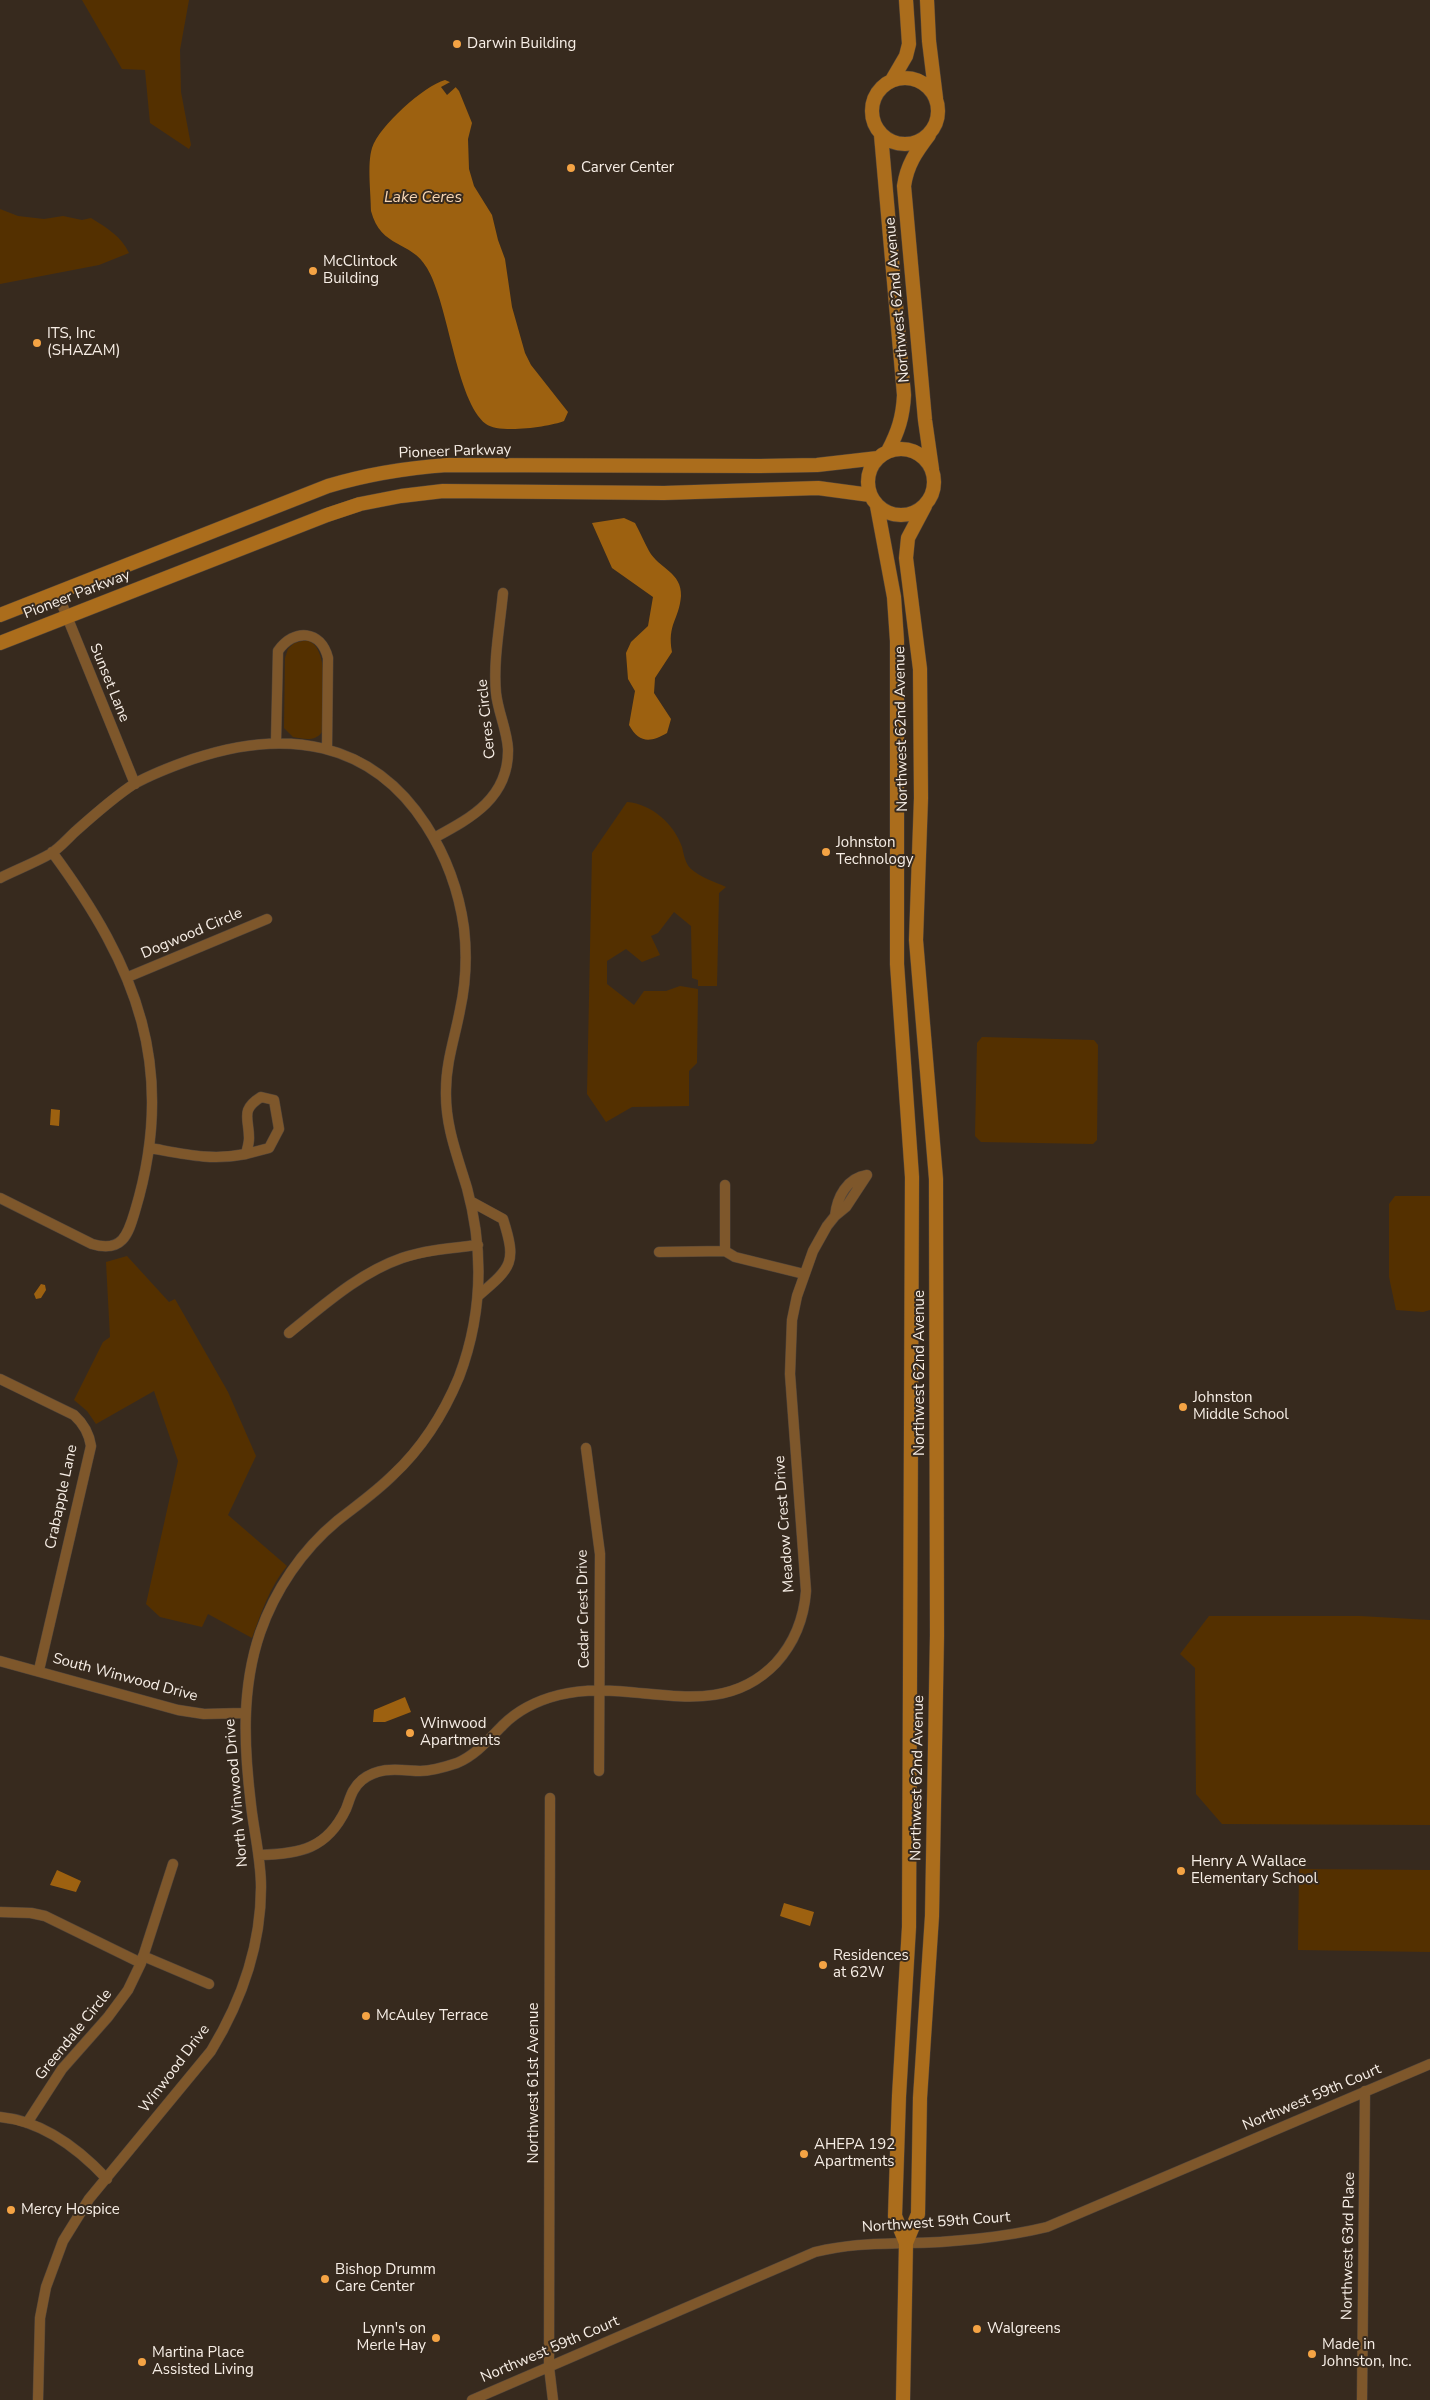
<!DOCTYPE html>
<html>
<head>
<meta charset="utf-8">
<style>
	body { margin:0 }
	canvas { display:block; background:#372a1e }
</style>
</head>
<body>
<canvas width="1430" height="2400"></canvas>
<script>
const ctx = document.querySelector('canvas').getContext('2d');
ctx.lineJoin = 'round';
function paint(path, color) { ctx.fillStyle = color; ctx.fill(path, 'evenodd'); }
function trace(path, color, width, dash) { ctx.strokeStyle = color; ctx.lineWidth = width; ctx.lineCap = dash ? 'butt' : 'round'; ctx.setLineDash(dash || []); ctx.stroke(path); }
function label(font, color, halo, rows, align = 'center') {
  ctx.font = font + ' "Nunito Sans",sans-serif'; ctx.lineWidth = 4; ctx.setLineDash([]); ctx.textBaseline = 'middle'; ctx.strokeStyle = halo; ctx.fillStyle = color; for (const [text, x, y, turn = 0] of rows) {
    ctx.save(); ctx.translate(x, y); ctx.rotate((+turn || 0) * Math.PI / 180); ctx.textAlign = isNaN(turn) ? turn : align; if (halo) ctx.strokeText(text, 0, 0); ctx.fillText(text, 0, 0); ctx.restore();
  }
}
paint(new Path2D(`
	M82,0h107l-9,50 1,42 10,53 -2,4 -39,-26 -5,-53 -23,-1z
	M0,209l18,7 26,3 19,-3 19,4 9,-2c16,10 30,18 38,35l-30,12 -99,19z
	M307,640c25,8 15,69 15,92 -7,10 -18,7 -29,5l-9,-9 1,-70 3,-9 6,-6z
	M627,802c25,2 47,22 55,45 2,8 3,16 9,22 9,8 24,13 35,18l-7,6 -2,93h-19v-6l-6,-2 -1,-52 -17,-14 -16,21 -7,3 9,19 -18,7 -16,-13 -19,12v23l27,21 10,-14h22l14,-5 18,3 -1,74 -8,8v35l-57,1 -26,15 -19,-28 5,-241z
	M982,1037l112,3 4,5 -1,95 -4,4 -112,-2 -6,-6 2,-93z
	M1395,1196h35v114l-7,2 -27,-2 -7,-33v-73z
	M127,1256l42,46 6,-3 53,93 28,64 -28,59 59,51c-17,20 -26,47 -35,72l-44,-24 -6,13 -42,-10 -14,-13 32,-143 -24,-70 -58,33 -9,-13 -13,-11 29,-58 7,-5 -4,-75z
	M1209,1616h151l70,4v205l-208,-1 -26,-30 -1,-126 -15,-14z
	M1299,1869l131,1v82l-132,-2z`), '#543000');
paint(new Path2D(`
	M445,80l7,3 7,8 13,32 -4,16 1,30 5,17 18,29 6,25 7,19 7,48 13,46 6,12 37,47 -4,9c-15,6 -65,13 -78,3 -30,-23 -37,-119 -59,-156 -16,-28 -46,-19 -56,-57 0,-18 -4,-47 1,-63 7,-22 52,-62 73,-68z
	M624,518l11,5c5,9 9,19 14,28 10,18 33,21 32,45 -2,24 -14,28 -9,56l-17,26 -1,15 17,26 -4,14c-17,10 -28,10 -38,-8l6,-34 -7,-12 -2,-26 5,-11 17,-16 5,-29 -41,-29 -20,-45z
	M51,1109l9,1 -1,16 -9,-1z
	M41,1284l4,1 1,5 -5,8 -5,1 -2,-5z
	M405,1697l6,15 -26,10h-12l1,-12z
	M57,1870l24,11 -5,11 -26,-7z
	M784,1903l30,9 -4,14 -30,-10z`), '#9d6110');
paint(new Path2D(`
	M452,81l5,5 -10,9 -6,-8z`), '#372a1e');
const street = new Path2D(`
	M57,592l78,192
	M276,742l2,-91c16,-23 43,-21 50,7l-1,91
	M434,838c37,-20 75,-40 74,-89 -1,-19 -10,-37 -12,-56 -3,-32 4,-68 7,-100
	M0,878c16,-8 34,-15 50,-24 10,-6 18,-16 27,-24 18,-16 37,-33 57,-46 18,-10 39,-18 59,-25 92,-31 178,-19 233,66 20,31 33,67 38,103 3,27 2,55 -4,82 -5,27 -14,52 -14,80 -1,35 11,65 21,98 17,63 15,128 -8,189 -15,36 -37,71 -66,98 -17,17 -37,31 -56,46 -35,29 -62,69 -77,112 -19,56 -16,114 -9,172 3,27 10,54 10,82 0,59 -19,113 -50,164l-122,148 -26,42 -17,46 -6,31 -2,82
	M128,977l139,-58
	M261,1097l13,3 5,29 -10,19 -23,6c1,-5 3,-10 3,-16 0,-20 -9,-28 12,-41z
	M150,1148c34,6 61,13 96,6
	M725,1185v66
	M0,1198l92,46c30,9 36,-9 43,-33 43,-142 2,-244 -83,-359
	M470,1201l33,18c14,44 9,48 -25,77
	M835,1216c2,-19 12,-38 32,-41
	M659,1252l66,-1 10,6 69,17
	M289,1333c35,-28 70,-60 113,-75 24,-8 50,-10 76,-13
	M0,1379l74,36c10,9 15,18 17,31l-52,224
	M586,1448l14,106 -1,217
	M0,1661l178,49 26,4 40,-1
	M550,1798l-1,569 4,33
	M259,1855c41,-1 68,-6 87,-46 4,-10 6,-21 16,-29 18,-14 36,-10 58,-9 12,0 25,-4 37,-8 19,-8 32,-24 46,-38 15,-15 36,-25 56,-30 74,-19 156,32 217,-32 19,-21 28,-45 30,-72l-16,-217 2,-54 5,-24 16,-45 14,-25 8,-10 11,-9 21,-32
	M0,1912l31,1 14,3 96,47
	M143,1956l66,28
	M0,2117c43,4 78,31 107,62
	M27,2123l35,-54 46,-52 20,-27 13,-27 32,-99
	M472,2400l343,-148c35,-8 56,-8 91,-9 43,0 100,-6 141,-16l383,-163
	M1362,2400l3,-309`);
const secondary = new Path2D(`
	M927,0l2,41 7,57
	M872 111a33 33 0 1 1 66 0a33 33 0 1 1-66 0Z
	M892,80l14,-24 3,-12 -3,-44
	M881,135l23,260c-1,22 -6,37 -16,56
	M929,135c-13,17 -22,30 -25,51l21,234 7,49
	M868 482a33 33 0 1 1 66 0a33 33 0 1 1-66 0Z
	M877,506l17,91 3,44v323l15,213 -3,750 -10,169 -4,120 11,27
	M0,615l328,-129c40,-12 78,-18 119,-21l313,1 57,-1 61,-7
	M0,643l327,-128 33,-11 41,-8 42,-5 221,2 154,-5 52,7
	M903,2400l3,-157 12,-29 2,-116 12,-182 5,-281 -1,-456 -20,-239 5,-142 -1,-129 -14,-111 2,-20 17,-32`);
trace(street, '#52453a', 11);
trace(secondary, '#52453a', 15);
trace(street, '#7e572b', 10);
trace(secondary, '#ab6d1c', 14);
for (const [x, y, r, color] of [
	[457,44,5,"#f4a344"],
	[571,168,5,"#f4a344"],
	[313,271,5,"#f4a344"],
	[37,343,5,"#f4a344"],
	[826,852,5,"#f4a344"],
	[1183,1407,5,"#f4a344"],
	[410,1733,5,"#f4a344"],
	[1181,1871,5,"#f4a344"],
	[823,1965,5,"#f4a344"],
	[366,2016,5,"#f4a344"],
	[804,2154,5,"#f4a344"],
	[11,2210,5,"#f4a344"],
	[325,2279,5,"#f4a344"],
	[977,2329,5,"#f4a344"],
	[436,2338,5,"#f4a344"],
	[1312,2354,5,"#f4a344"],
	[142,2362,5,"#f4a344"]
]) { const dot = new Path2D(); dot.arc(x, y, r, 0, 2 * Math.PI); ctx.fillStyle = color; ctx.fill(dot); trace(dot, '#372a1e', 2); }
label('15px', '#f7eee6', '#372a1e', [
	["Darwin Building",467,44],
	["Carver Center",581,168],
	["McClintock",323,262],
	["Building",323,279],
	["ITS, Inc",47,334],
	["(SHAZAM)",47,351],
	["Johnston",836,843],
	["Technology",836,860],
	["Johnston",1193,1398],
	["Middle School",1193,1415],
	["Winwood",420,1724],
	["Apartments",420,1741],
	["Henry A Wallace",1191,1862],
	["Elementary School",1191,1879],
	["Residences",833,1956],
	["at 62W",833,1973],
	["McAuley Terrace",376,2016],
	["AHEPA 192",814,2145],
	["Apartments",814,2162],
	["Mercy Hospice",21,2210],
	["Bishop Drumm",335,2270],
	["Care Center",335,2287],
	["Lynn's on",426,2329,"right"],
	["Merle Hay",426,2346,"right"],
	["Walgreens",987,2329],
	["Made in",1322,2345],
	["Johnston, Inc.",1322,2362],
	["Martina Place",152,2353],
	["Assisted Living",152,2370]
], 'left');
label('15px', '#f7eee6', '#372a1e', [
	["Northwest 62nd Avenue",898,300,-95],
	["Pioneer Parkway",455,452,-2],
	["Pioneer Parkway",77,595,-21],
	["Sunset Lane",109,683,68],
	["Ceres Circle",487,719,-96],
	["Northwest 62nd Avenue",902,729,-91],
	["Dogwood Circle",192,934,-23],
	["Northwest 62nd Avenue",920,1373,-90],
	["Crabapple Lane",62,1497,-78],
	["Meadow Crest Drive",785,1524,-94],
	["Cedar Crest Drive",584,1609,-91],
	["South Winwood Drive",125,1678,15],
	["Northwest 62nd Avenue",918,1778,-89],
	["North Winwood Drive",237,1793,-95],
	["Greendale Circle",74,2035,-51],
	["Winwood Drive",175,2069,-53],
	["Northwest 61st Avenue",534,2083,-90],
	["Northwest 59th Court",1312,2098,-23],
	["Northwest 59th Court",936,2223,-4],
	["Northwest 63rd Place",1349,2246,-89],
	["Northwest 59th Court",550,2350,-23]
]);
label('italic 16px', '#f7d6b4', '#372a1e', [
	["Lake Ceres",423,198]
]);
</script>
</body>
</html>
